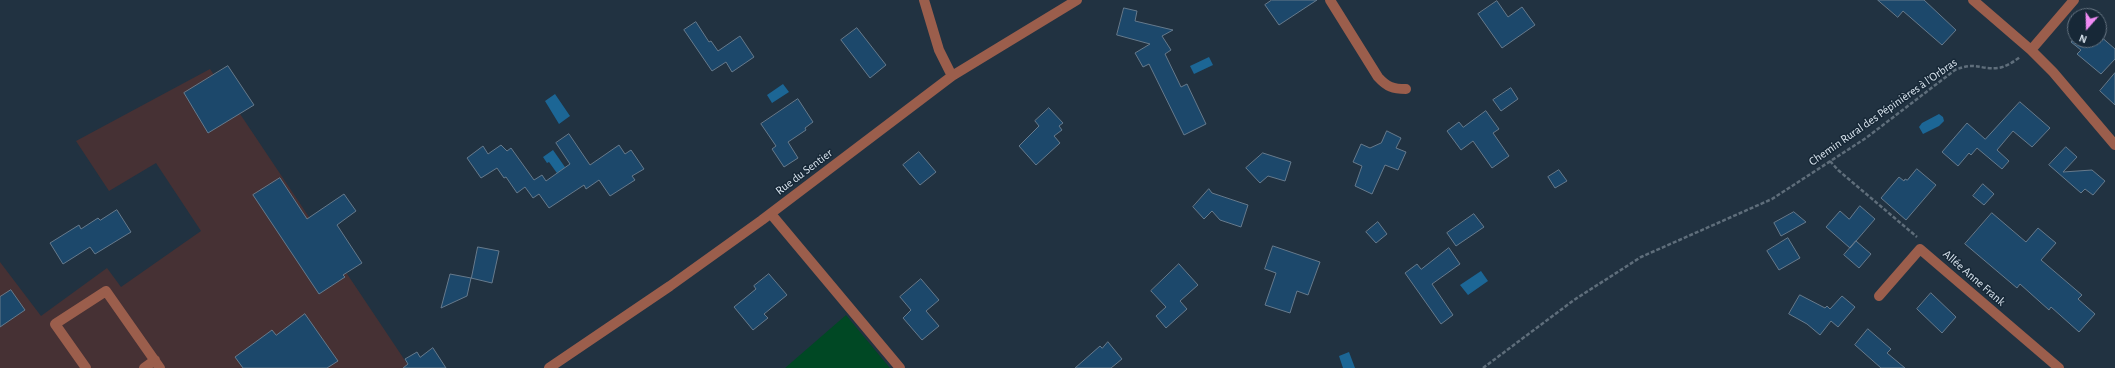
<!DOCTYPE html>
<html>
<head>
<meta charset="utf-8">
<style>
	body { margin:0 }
	#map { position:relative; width:2115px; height:368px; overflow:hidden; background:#213241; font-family:"Alegreya Sans",sans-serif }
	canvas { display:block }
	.north { position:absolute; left:2067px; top:8px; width:40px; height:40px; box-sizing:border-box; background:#172837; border:1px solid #657380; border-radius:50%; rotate:200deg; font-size:11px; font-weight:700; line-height:16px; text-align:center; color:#d9e4ee }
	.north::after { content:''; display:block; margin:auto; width:14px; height:18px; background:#f08bf5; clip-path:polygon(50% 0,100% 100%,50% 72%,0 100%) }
</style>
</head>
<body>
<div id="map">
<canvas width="2115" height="368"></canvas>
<div class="north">N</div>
</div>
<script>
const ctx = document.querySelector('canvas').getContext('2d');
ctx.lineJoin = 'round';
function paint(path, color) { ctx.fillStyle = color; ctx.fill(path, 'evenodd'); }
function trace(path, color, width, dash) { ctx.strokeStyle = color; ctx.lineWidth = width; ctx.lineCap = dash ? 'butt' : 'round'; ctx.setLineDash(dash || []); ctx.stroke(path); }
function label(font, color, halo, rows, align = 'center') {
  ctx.font = font + ' "Alegreya Sans",sans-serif'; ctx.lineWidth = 3; ctx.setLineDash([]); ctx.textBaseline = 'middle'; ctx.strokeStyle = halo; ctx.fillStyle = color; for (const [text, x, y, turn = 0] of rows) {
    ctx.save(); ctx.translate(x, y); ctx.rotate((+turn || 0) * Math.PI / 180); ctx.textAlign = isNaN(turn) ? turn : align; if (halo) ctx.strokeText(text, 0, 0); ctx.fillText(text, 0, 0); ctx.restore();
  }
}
paint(new Path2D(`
	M210,69l200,299h-410v-106l41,54 66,-48 14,19 80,-56 -45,-68 -47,28 -33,-50z`), '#463134');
paint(new Path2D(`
	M846,315l44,53h-105z`), '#004824');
paint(new Path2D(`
	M1209,57l4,8 -19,9 -4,-8z
	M783,84l6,8 -17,11 -5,-8z
	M555,94l15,22 -11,8 -14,-23z
	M1939,114l4,3 1,4 -5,5 -16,8 -4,-7 3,-4z
	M553,150l14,20 -8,6 -10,-14 -2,1 -4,-6z
	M1481,271l7,10 -20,14 -8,-10z
	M1349,352l6,16h-12l-4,-12z`), '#1c6695');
const building = new Path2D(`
	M1272,0h45l-38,25 -14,-20z
	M1878,0h46l32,30 -14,15 -39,-34 -5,6z
	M1497,1l11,16 14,-10 13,18 -33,23 -24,-34z
	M1124,8l13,3 -2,10 38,9 -11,6 9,14 -6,4 16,33 6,-3 19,40 -22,11 -35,-71 -6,3 -8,-14 15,-9 -33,-9z
	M696,22l13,20 2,-1 7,10 22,-15 14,21 -22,15 -6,-10 -14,9 -28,-41z
	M857,28l29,37 -16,13 -29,-38z
	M2099,35l16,14v10l-14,15 -24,-20 4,-4 -10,-8 4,-5v3h24z
	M228,66l26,39 -46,28 -24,-40z
	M2115,73v32l-15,-14z
	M1511,88l7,11 -17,12 -8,-11z
	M798,99l15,23 -8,6 1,2 -18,12 10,16 -14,9 -12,-18 4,-3 -15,-22z
	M2020,102l30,26 -18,19 -19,-16 -16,19 12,11 -7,8 -25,-21 -6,7 -2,-2 -11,13 -16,-14 25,-29 18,16z
	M1049,108l14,15 -4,3 3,4 -8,6 6,7 -24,22 -17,-19 20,-20 -4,-5z
	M1486,111l13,18 -6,4 16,23 -17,12 -19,-27 -12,9 -14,-19 12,-9 4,5z
	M1387,131l14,7 -5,10 10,4 -8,18 -13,-5 -13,29 -17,-8 7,-20 -9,-4 8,-18 9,4 11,-5z
	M569,134l21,31 29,-20 6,9 6,-4 13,19 -12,7 3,4 -25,16 -11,-16 -13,9 -2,-4 -35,23 -10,-14 -6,4 -8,-11 -8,6 -11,-16 -2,1 -7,-10 -16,10 -14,-20 16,-12 5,8 13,-9 6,6 4,-3 23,32 8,-5 4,6 24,-17 -14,-21z
	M2066,147l11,10 -14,15 29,-2 13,11 -12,14 -8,-6 -4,4 -32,-28z
	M919,152l17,20 -16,13 -17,-20z
	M1263,153l28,9 -6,19 -17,-5 -8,7 -14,-15z
	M1917,169l19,16 -30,35 -25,-22 18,-21 5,4 1,-2 2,1z
	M1559,170l8,11 -12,7 -7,-11z
	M280,178l27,41 37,-25 12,17 -19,14 25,38 -19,12 2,2 -26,17 -66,-99z
	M1983,184l11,10 -10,11 -11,-9z
	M1209,189l3,4 36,12 -7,22 -21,-7 -8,-9 -8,8 -11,-12z
	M1860,206l15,13 -25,29 -24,-21 14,-16 9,8z
	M117,210l14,22 -36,22 -5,-7 -27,17 -13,-21 29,-18 2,4 17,-11 2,2z
	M1794,212l12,10 -25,14 -7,-13z
	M1992,213l34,29 12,-14 18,15 -15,17 41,35 -4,4 17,15 -16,18 -28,-25 -2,3 -29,-26 -3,4 -52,-44z
	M1474,214l10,13 -28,19 -9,-13z
	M1378,222l9,12 -11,9 -10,-11z
	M1788,238l12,20 -21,12 -12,-19z
	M1856,241l15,13 -12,14 -15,-13z
	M1273,246l47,16 -12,33 -11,-4 -7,22 -25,-8 11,-32 -11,-4z
	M478,247l21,4 -7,32 -21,-5 -4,18 -26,12 9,-34 21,4z
	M1449,248l11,16 -28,20 21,31 -12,9 -36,-51 12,-9 4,5z
	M1179,264l19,21 -18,16 7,8 -21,19 -10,-12 10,-9 -15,-16z
	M769,274l18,21 -23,19 4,4 -15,12 -19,-23 22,-18 -2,-3z
	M921,279l18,21 -13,11 13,15 -17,14 -19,-22 8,-8 -11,-13z
	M11,290l14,20 -25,17v-30z
	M1931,293l25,24 -14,16 -25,-24z
	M1800,295l25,13 2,-2 3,3 12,-13 13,11 -17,20 -7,-6 -11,14 -13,-11 -18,-10z
	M305,314l33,47 -11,7h-84l-8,-11 37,-27 4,5z
	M1868,329l23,20 -4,4 18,15h-24l-26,-23z
	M1108,342l14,17 -11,9h-36l25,-22 2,2z
	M433,348l13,20h-43l5,-4 -3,-5 12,-7 3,5z`);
paint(building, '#1c486b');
trace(building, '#667a8c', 1);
trace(new Path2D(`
	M1830,161l8,9 79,67
	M1483,368l91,-68 67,-43 131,-58 94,-61 89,-68c22,-9 24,0 43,-2 8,-1 15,-6 22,-11`), '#5f6e7b', 2.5, [4, 2]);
trace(new Path2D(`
	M924,0l15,50 13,26
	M1330,0l48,77c9,10 15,12 28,12
	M1973,0l58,50 22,22 62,73
	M2031,50l43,-50
	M771,214l129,154
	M1879,296l41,-47 139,119
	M86,368l-31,-44 51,-33 54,77
	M144,368l11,-8
	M549,368l121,-82 92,-66 190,-144 125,-76`), '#9b5e4c', 10);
label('12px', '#d9e4ee', '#172837', [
	["Chemin Rural des Pépinières à l’Orbras",1883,112,-35],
	["Rue du Sentier",804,172,-37],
	["Allée Anne Frank",1974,278,41]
]);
</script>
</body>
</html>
